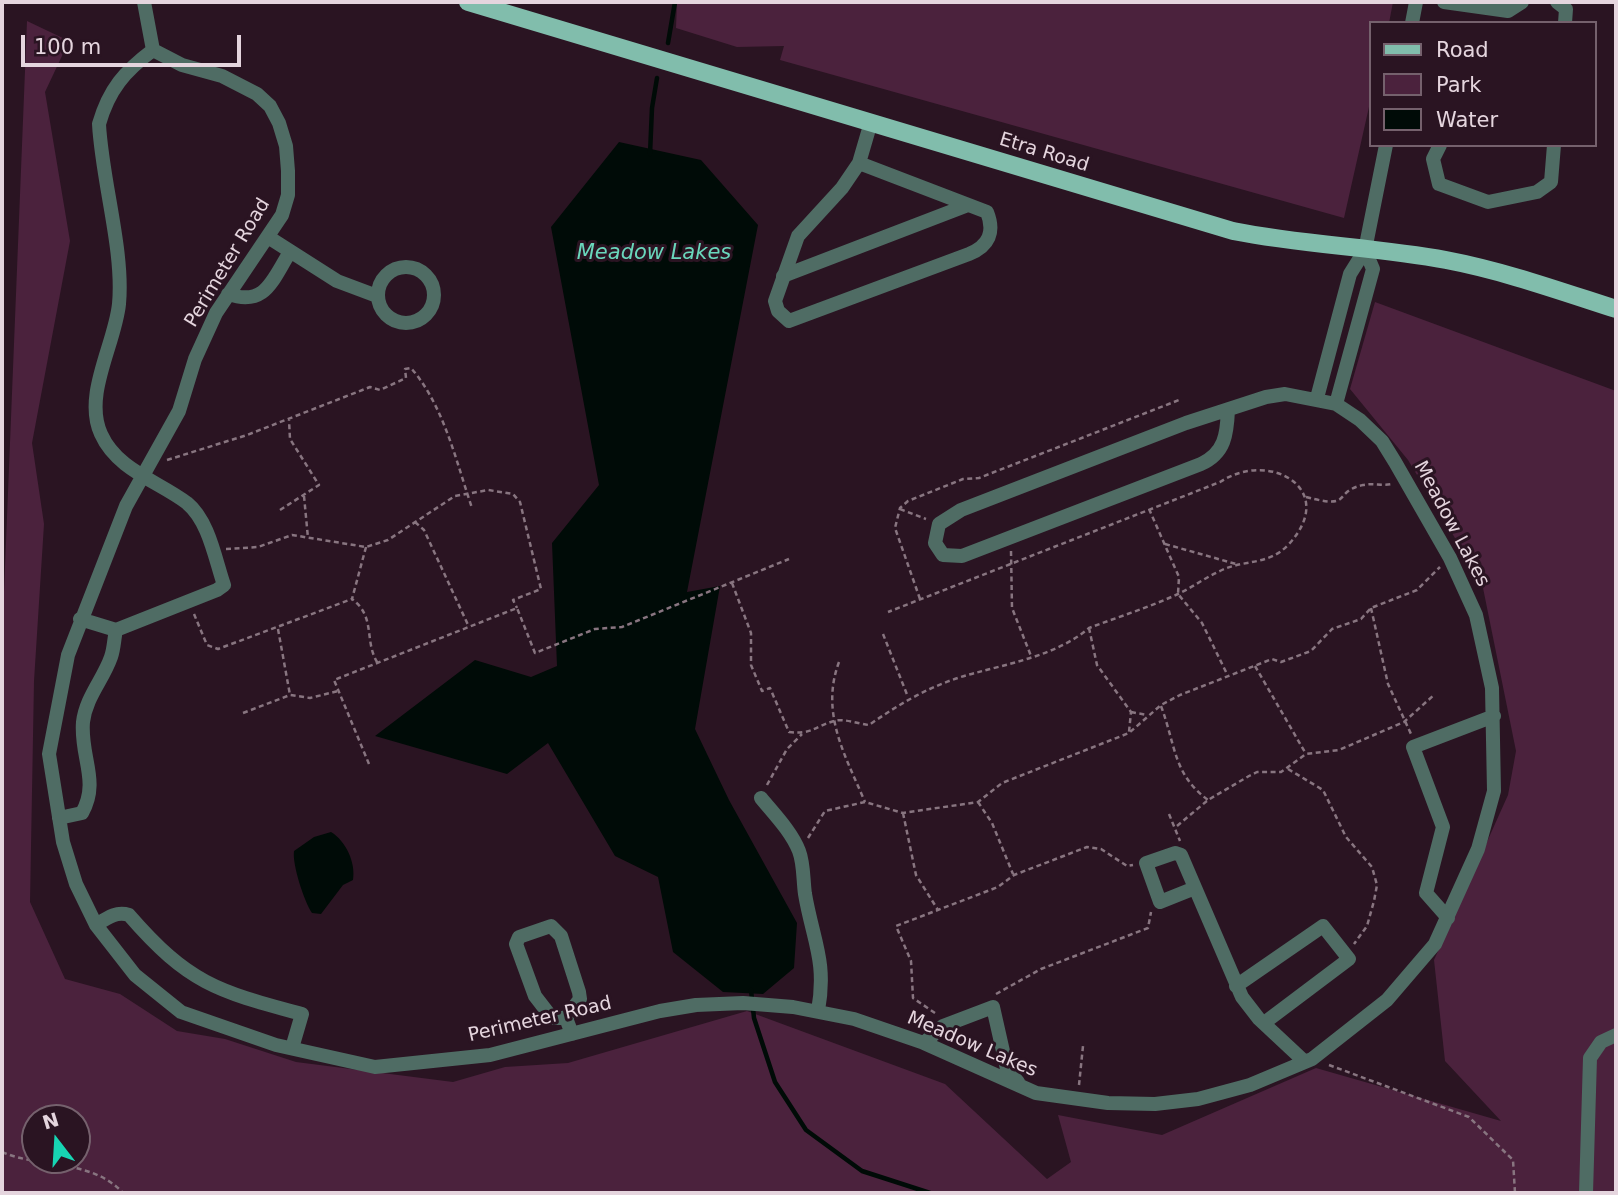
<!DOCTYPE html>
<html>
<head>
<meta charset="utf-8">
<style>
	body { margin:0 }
	#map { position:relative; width:1618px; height:1195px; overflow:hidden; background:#2a1422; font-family:"DejaVu Sans",sans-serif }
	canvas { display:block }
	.frame { position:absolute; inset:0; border:4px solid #e5d5de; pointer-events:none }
	.legend { position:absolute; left:1369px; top:21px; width:228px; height:126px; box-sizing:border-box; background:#2a1422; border:2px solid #75616d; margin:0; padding:9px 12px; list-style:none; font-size:21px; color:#e5d5de }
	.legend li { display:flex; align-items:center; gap:14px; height:35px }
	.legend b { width:35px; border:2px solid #75616d }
	.north { position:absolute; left:21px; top:1104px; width:70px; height:70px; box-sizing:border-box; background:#2a1422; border:2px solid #75616d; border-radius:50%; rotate:343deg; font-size:19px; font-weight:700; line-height:28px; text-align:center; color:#e5d5de }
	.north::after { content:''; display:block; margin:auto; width:24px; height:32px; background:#17d5b3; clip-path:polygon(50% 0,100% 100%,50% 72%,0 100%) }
	.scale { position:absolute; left:21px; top:35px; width:220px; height:32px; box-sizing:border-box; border:4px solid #e5d5de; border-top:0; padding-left:9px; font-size:21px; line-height:24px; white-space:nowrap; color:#e5d5de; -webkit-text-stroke:5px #2a1422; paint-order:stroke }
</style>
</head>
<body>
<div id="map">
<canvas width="1618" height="1195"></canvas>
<div class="frame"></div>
<ul class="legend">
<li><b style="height:9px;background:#81bdac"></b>Road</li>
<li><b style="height:19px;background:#4b223d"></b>Park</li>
<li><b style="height:19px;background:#000b07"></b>Water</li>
</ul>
<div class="north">N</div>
<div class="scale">100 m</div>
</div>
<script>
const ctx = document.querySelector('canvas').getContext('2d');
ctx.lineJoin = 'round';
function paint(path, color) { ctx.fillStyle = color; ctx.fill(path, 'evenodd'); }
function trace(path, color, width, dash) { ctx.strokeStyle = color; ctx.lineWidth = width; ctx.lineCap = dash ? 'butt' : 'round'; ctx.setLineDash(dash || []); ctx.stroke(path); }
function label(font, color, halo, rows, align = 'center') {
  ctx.font = font + ' "DejaVu Sans",sans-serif'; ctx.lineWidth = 6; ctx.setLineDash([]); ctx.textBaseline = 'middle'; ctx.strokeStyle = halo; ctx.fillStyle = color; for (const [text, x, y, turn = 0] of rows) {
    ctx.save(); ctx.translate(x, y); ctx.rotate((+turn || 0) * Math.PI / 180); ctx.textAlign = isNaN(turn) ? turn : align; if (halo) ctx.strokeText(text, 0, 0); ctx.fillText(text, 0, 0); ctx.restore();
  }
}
paint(new Path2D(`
	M677,2h716l-4,21h-18v75l-27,120 -564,-158 4,-14 -47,1 -61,-19z
	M27,21l42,20 -24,51 25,149 -38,202 12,81 -10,157 -4,221 35,77 55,15 57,37 48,8 71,23 157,20 52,-15 63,-4 179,-52 198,73 102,95 24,-17 -13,-47 104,20 154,-67 185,53 -56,-60 -11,-101 74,-165 8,-44 -34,-168 -74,-123 -58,-71 25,-87 241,89v802h-1614v-552zM35,1118h42v42h-42z`), '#4b223d');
paint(new Path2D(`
	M619,142l82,18 57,65 -71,367 33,-6 -25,143 34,71 68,123 -3,45 -31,26 -40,-2 -50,-40 -15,-75 -43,-21 -67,-113 -41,31 -132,-38 100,-76 56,17 26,-11 -5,-123 47,-58 -48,-258z
	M331,832c15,9 25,31 22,48l-10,5 -22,29 -9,-1c-8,-12 -20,-49 -18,-62l20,-14z`), '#000b07');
trace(new Path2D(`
	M668,43l7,-41
	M650,154l2,-46 5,-30
	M751,990l3,28 21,64 31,48 56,41 68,22`), '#000b07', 4.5);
trace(new Path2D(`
	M167,460l80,-25 123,-48 10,3 26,-12 -1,-9 6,-1c33,38 45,93 61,140
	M304,496l4,42
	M1306,497c49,13 25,-5 57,-12 10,-2 19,1 29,-1
	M900,509l26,10
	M1149,509l30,68 -1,17 24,29 26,53
	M280,510l39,-25 -29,-46 -1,-19
	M415,522l9,8 45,97
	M1165,544l71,20
	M366,547l-14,52c24,18 12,41 25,63
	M226,549l32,-2 34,-12 74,12 22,-7 67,-44 33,-6 25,4 7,8 21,87 -28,11 4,8
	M1011,551l1,57 19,48
	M732,583l19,50v32l11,26 8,-3 19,44c22,3 27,-6 45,-11 9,-3 25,3 35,4 33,-23 66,-42 106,-52 37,-10 84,-19 114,-45 29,-11 61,-21 89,-34 15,-7 28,-17 42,-23 24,-12 48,-5 68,-26 52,-55 -18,-96 -68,-63l-332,130
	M920,599l-25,-71 5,-20 8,-7 55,-22 16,-1 200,-78
	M1371,608l17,76 23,50
	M194,614l13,31 11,4 134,-50
	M1089,628l8,37 34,47 -2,20
	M278,629l12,66
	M883,634l25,63
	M839,662c-19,51 6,93 26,140
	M1255,666l51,88
	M1161,706c15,40 12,68 47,94
	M1131,712l16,3
	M243,713l47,-18 20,3 28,-7
	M369,764l-35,-84 183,-72 18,45 60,-24 27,-2 167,-68
	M1288,769l35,21 23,47 26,30 5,18 -3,16 -7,25 -13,18
	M767,785l20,-36 15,-15
	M978,802l14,21 21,51
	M903,813l13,62 22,35
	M1169,814l11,27
	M1177,826l31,-26 41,-24 8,-4h24l25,-18 33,-4 65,-28 31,-28
	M808,838l17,-27 40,-9 38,11 75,-11 24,-19 127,-50 32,-28 19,-10 92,-36 9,3 30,-11 21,-22 29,-10 10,-11 46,-18 23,-23
	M996,994l45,-25 107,-41 3,-16
	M935,1013l-22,-15 -2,-37 -15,-35 102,-39 16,-12 73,-28 14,2 26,17 6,-1
	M1329,1065l140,52 44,43 2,33
	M1079,1085l4,-39
	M2,1152c40,17 90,7 121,41`), '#887580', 2.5, [5, 3.5]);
trace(new Path2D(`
	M144,2l9,48 29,15 40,11 35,18 13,12 9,17 7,23 2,25v24l-6,20 -66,98 -21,46 -16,52 -53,95 -58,149 -19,99 14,88 13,42 20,41 39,50 46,37 95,33 99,22 115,-12 170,-44 36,-6 47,-2 50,4 61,12 70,24 112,50 72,10 47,1 43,-5 52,-14 62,-26 75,-59 48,-56 43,-95 16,-58 -2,-103 -16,-73 -26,-57 -55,-96 -13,-21 -22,-21 -24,-16 -51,-10 -19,3 -80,26 -225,87 -22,14 -4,19 8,12 19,1 239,-92c24,-11 26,-30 27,-54
	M1444,2l64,9 14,-9
	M1557,2l9,7 -1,14
	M1412,23l4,-21
	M1440,145l-7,14 6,25 49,18 49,-10 14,-10 3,-37
	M859,163l128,49c8,20 2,34 -18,42l-180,67 -11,-10 -3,-10 23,-65 44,-48 17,-25 12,-41
	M268,237l69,44 40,15
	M378 295a28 28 0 1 1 56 0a28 28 0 1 1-56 0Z
	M783,276l185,-71
	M228,294c38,13 44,-14 62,-42
	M1317,398l33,-124 15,-24 21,-105
	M1336,404l37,-135 -8,-19
	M80,619l36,11 101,-40 7,-5c-9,-26 -15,-64 -37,-82 -29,-22 -70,-33 -86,-69 -18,-39 14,-90 18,-130 5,-54 -17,-123 -20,-180 10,-35 26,-53 54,-74
	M761,798c13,16 30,33 38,53 5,13 4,29 6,43 8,47 22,67 13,117
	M59,818l23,-5c18,-32 -2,-56 1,-91 3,-25 20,-42 28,-65 3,-8 3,-18 5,-27
	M1195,888l-35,14 -14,-39 29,-10 6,2 61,142 17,22 46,43
	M1448,918l-22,-25 17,-66 -30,-80 81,-31
	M96,925c11,-7 20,-14 33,-10 60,69 88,76 173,99l-10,34
	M1236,986l87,-60 26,33 -85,64
	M566,1018l14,-19 -1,-7 -18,-56 -10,-10 -32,11 -3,7 19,52 17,22h14l6,16
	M924,1043l19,-17 50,-19 14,62 11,13
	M1586,1193l4,-135 11,-16 15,-7`), '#4f6c64', 14);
trace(new Path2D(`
	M468,2l765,229c70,14 142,16 213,29 58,11 114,31 170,49`), '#81bdac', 18);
label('19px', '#e5d5de', '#2a1422', [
	["Etra Road",1044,153,17],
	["Perimeter Road",228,263,-59],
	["Meadow Lakes",1451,524,62],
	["Perimeter Road",540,1020,-13],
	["Meadow Lakes",972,1045,23]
]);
label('italic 21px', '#6ad7bc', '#2a1422', [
	["Meadow Lakes",654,254]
]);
</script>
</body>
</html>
